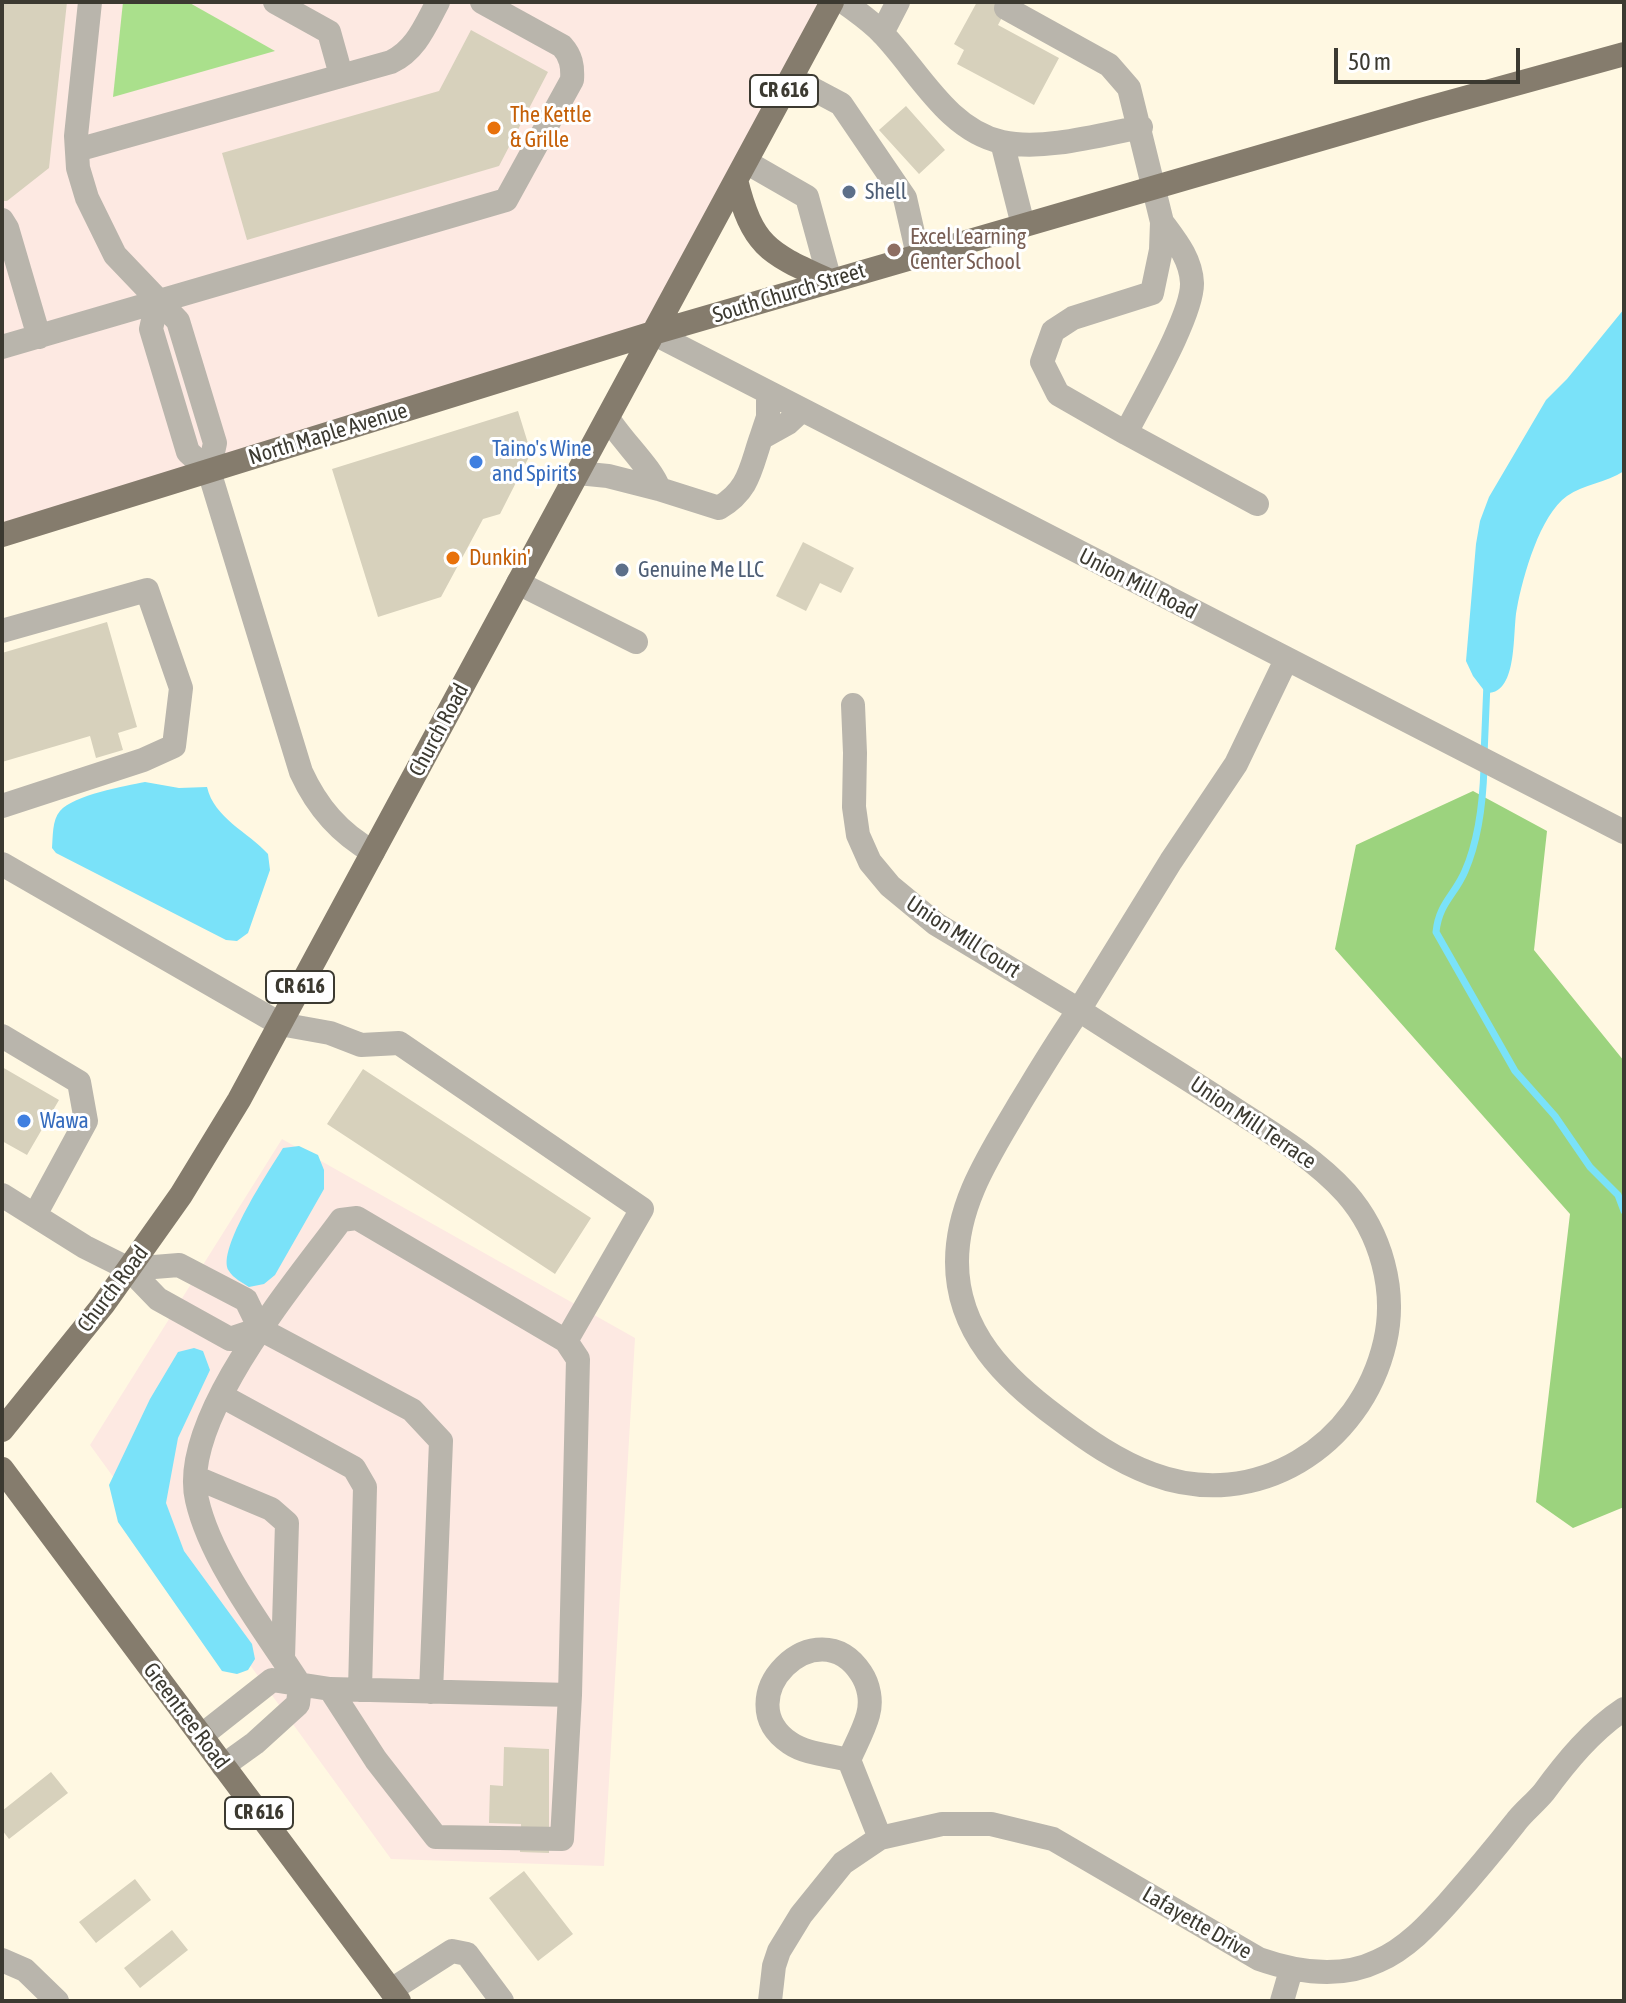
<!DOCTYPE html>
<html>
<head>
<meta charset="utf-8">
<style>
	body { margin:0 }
	#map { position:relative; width:1626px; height:2003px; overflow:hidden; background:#fff8e2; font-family:"Asap Condensed",sans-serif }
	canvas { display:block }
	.frame { position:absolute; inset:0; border:4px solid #3c3a31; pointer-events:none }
	.scale { position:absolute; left:1334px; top:48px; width:186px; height:36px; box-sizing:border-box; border:4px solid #3c3a31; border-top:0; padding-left:10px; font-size:24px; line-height:28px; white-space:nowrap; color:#3c3a31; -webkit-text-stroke:6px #fff; paint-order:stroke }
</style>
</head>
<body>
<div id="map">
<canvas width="1626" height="2003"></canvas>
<div class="frame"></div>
<div class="scale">50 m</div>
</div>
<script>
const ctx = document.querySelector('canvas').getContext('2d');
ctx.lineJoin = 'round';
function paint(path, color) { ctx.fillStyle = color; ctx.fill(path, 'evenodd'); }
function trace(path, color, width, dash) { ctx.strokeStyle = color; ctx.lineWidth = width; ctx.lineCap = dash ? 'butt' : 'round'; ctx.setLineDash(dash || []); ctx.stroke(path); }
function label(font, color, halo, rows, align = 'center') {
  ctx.font = font + ' "Asap Condensed",sans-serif'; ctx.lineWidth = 6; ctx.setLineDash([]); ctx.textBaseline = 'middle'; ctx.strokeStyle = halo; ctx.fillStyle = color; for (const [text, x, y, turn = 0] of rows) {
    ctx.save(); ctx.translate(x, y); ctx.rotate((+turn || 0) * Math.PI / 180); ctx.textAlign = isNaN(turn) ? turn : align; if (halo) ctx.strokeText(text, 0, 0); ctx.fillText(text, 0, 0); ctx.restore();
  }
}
paint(new Path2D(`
	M2,2h830l-179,331 -645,200 -6,-21z
	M282,1139l353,199 -31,528 -213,-7 -301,-414z`), '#fde9e2');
paint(new Path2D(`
	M123,2h65l87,49 -162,46z`), '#aae08c');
paint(new Path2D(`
	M1473,791l74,40 -13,119 90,111v446l-51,21 -37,-26 34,-288 -235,-265 21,-104z`), '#9cd37e');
paint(new Path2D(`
	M1624,309v162c-18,12 -40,13 -57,25 -27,19 -44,80 -50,112 -5,22 2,87 -31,85l-13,-17 -7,-15 10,-117 4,-23 9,-24 57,-97 21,-21z
	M145,782l34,6 28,-1c7,31 41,45 61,67l2,16 -22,63 -11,8 -11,-1 -170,-87 -4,-5c1,-11 0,-28 8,-37 14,-16 65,-25 85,-29z
	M299,1146l19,9 6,15v19l-49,86 -11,9 -15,3c-6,-4 -16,-9 -20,-16 -14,-20 42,-103 54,-123z
	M194,1348l9,3 7,19 -32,68 -12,65 18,48 68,93 3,15 -7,11 -11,4 -15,-3 -104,-149 -9,-37 41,-86 28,-47z`), '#7ae2f9');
trace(new Path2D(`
	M1484,755l3,-72
	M1484,767c-1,34 -5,72 -19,104 -10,24 -26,32 -29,61l79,139 40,45 35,51 28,28 6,16`), '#7ae2f9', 7);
paint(new Path2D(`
	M2,2h65l-18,166 -42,33h-5z
	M977,2h33l-12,23 61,33 -25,47 -77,-41 7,-14 -10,-6z
	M471,30l77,42 -49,94 -252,74 -25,-87 217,-62z
	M906,106l39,44 -26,24 -40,-44z
	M518,411l13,42 -31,61 -17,5 -42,78 -63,20 -46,-148z
	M803,542l51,26 -13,25 -21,-10 -14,28 -30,-15z
	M107,622l30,105 -19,6 5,17 -27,8 -6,-22 -88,26v-109z
	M2,1067l57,33 -32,55 -25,-14z
	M363,1069l228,149 -36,56 -228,-150z
	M504,1747l45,2v104l-29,-1 1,-28 -32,-1 1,-38 13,1z
	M51,1772l17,21 -59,46 -7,-9v-19z
	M524,1871l49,63 -35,27 -49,-63z
	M135,1879l16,21 -55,43 -17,-21z
	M172,1930l16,20 -48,38 -16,-20z`), '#d7d1bc');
trace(new Path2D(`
	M90,2l-14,134 2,32 9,30 28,57 63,66 37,122 -6,28
	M275,2l54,30 12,43
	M844,2c13,10 27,19 38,31 36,37 65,97 120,109 41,9 98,-7 139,-15
	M1006,8l103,57 20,23 33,134 -1,28 -9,43 -79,25 -20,13 -11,31 16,32 68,39c16,-32 67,-118 66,-150 -1,-24 -16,-42 -30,-61
	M882,33l16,-31
	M792,78l49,26 64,94 13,57
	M1002,142l21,83
	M77,150l314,-88c25,-12 34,-36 47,-60
	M746,162l61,35 23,84
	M2,220l5,8 32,109
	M157,302l-6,27 37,123 21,19 92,301c16,35 38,61 72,80
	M653,333l971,499
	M2,347l504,-147 66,-120c1,-14 -1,-24 -10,-34l-80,-44
	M768,392v25l-7,21 27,-15 14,-13
	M1126,433l131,71
	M578,473l30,3 51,13c-7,-21 -38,-49 -51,-71
	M659,489l60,19c30,-18 31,-38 42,-70
	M518,583l118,59
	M2,631l145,-41 34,98 -7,58 -31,14 -141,46
	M853,705l2,48 -1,54 4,28 12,27 20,24 46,38 143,86 92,-149 65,-97 50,-104
	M2,864l278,160 50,9 31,12 38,-2 243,166 -76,132
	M1079,1010c52,34 105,66 157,100 39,25 79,49 110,83 35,40 51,97 39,149 -24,104 -129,171 -233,132 -35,-13 -65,-34 -94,-56 -53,-39 -101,-86 -101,-156 0,-60 34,-109 63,-159 19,-31 38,-63 59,-93z
	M2,1036l77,46 7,39 -51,94
	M2,1195l83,52 44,22 29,30 72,40 30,-10
	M129,1269l50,-4 67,35 14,29 152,81 29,31 -10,251
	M222,1396l132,72 11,19 -5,203
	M197,1478l74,31 16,14 -4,135
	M201,1736l71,-56 58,9 240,6
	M849,1760c6,-14 15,-30 19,-45 4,-14 1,-30 -7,-42 -44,-67 -136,26 -71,70 16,11 40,12 59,17l31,78
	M223,1766l32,-23 43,-39 2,-19c-34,-53 -89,-123 -103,-185 -19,-80 98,-217 144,-280l16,-2 209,123 12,18 -8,336 -8,144 -126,-2 -60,-77 -46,-71
	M2,1960l23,10 32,31
	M391,1990l61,-39 15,3 35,47
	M770,2001l4,-35 5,-15 22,-36 42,-52 37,-25 62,-14h49l62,15 206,120c37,13 82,20 119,2 28,-12 50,-36 70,-58 23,-26 45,-52 67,-80 8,-11 20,-20 29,-31 22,-30 48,-62 80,-83
	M1282,2001l9,-31`), '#b9b5ac', 24);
trace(new Path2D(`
	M736,180c17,68 33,73 94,101
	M2,535l651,-202 768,-223 203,-56
	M2,1430l101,-125 78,-110 58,-95 593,-1098
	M2,1469l397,532`), '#857c6d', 24);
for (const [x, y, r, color] of [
	[494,128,8,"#e8710a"],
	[849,192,8,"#5c6f8a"],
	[894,250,8,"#8d6e63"],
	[476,462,8,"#3f7fe0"],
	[453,558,8,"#e8710a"],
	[622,570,8,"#5c6f8a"],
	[24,1121,8,"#3f7fe0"]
]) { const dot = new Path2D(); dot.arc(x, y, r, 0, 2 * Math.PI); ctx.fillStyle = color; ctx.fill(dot); trace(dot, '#fff', 3); }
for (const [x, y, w] of [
	[784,91,68],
	[300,987,68],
	[259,1813,68]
]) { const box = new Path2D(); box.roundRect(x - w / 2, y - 16, w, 32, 6); ctx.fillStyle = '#fff'; ctx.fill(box); trace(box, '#3c3a31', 2); }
label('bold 20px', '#3c3a31', null, [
	["CR 616",784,91],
	["CR 616",300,987],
	["CR 616",259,1813]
]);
label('22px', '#c56008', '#fff', [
	["The Kettle",510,115],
	["& Grille",510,140],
	["Dunkin'",469,558]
], 'left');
label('22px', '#4e5e75', '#fff', [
	["Shell",865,192],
	["Genuine Me LLC",638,570]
], 'left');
label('22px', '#785e54', '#fff', [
	["Excel Learning",910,237],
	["Center School",910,262]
], 'left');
label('22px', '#3c3a31', '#fff', [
	["South Church Street",789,293,-17],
	["North Maple Avenue",328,434,-17],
	["Union Mill Road",1138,584,27],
	["Church Road",439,730,-62],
	["Union Mill Court",963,937,33],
	["Union Mill Terrace",1253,1123,34],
	["Church Road",113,1289,-53],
	["Greentree Road",186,1716,53],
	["Lafayette Drive",1197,1923,30]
]);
label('22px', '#366cbe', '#fff', [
	["Taino's Wine",492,449],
	["and Spirits",492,474],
	["Wawa",40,1121]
], 'left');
</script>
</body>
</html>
